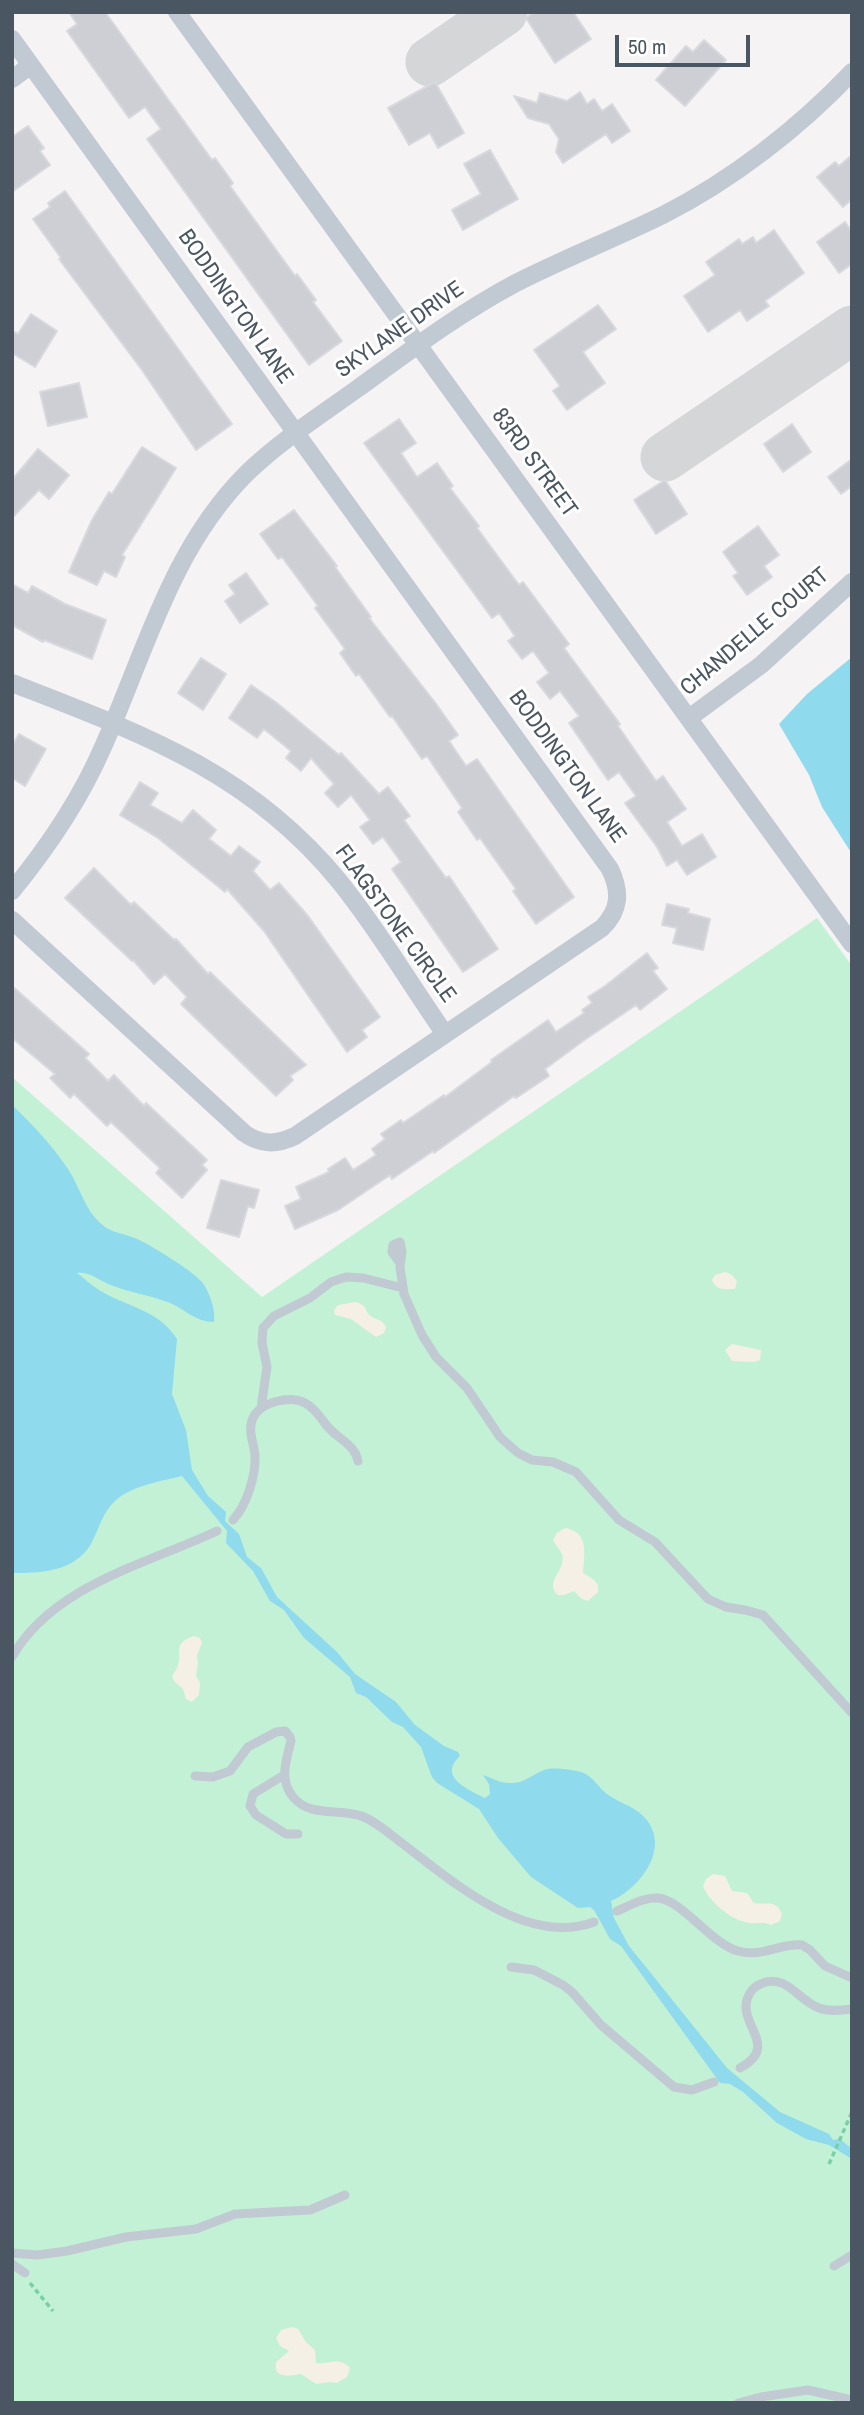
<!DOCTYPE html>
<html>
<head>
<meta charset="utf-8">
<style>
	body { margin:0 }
	#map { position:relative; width:864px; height:2415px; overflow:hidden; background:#f5f3f3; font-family:"Archivo Narrow",sans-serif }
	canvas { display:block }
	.frame { position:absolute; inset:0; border:14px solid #4a5661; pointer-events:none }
	.scale { position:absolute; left:615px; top:35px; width:135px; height:32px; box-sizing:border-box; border:4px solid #4a5661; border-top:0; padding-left:9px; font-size:21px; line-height:24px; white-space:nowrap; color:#4a5661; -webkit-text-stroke:5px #fff; paint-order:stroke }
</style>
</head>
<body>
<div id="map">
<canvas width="864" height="2415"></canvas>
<div class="frame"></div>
<div class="scale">50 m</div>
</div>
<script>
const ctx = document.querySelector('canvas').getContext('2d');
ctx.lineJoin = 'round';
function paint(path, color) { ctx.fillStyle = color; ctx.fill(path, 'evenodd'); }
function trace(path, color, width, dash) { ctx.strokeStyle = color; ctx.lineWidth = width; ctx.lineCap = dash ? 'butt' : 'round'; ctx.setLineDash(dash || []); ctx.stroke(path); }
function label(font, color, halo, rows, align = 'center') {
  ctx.font = font + ' "Archivo Narrow",sans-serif'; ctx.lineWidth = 6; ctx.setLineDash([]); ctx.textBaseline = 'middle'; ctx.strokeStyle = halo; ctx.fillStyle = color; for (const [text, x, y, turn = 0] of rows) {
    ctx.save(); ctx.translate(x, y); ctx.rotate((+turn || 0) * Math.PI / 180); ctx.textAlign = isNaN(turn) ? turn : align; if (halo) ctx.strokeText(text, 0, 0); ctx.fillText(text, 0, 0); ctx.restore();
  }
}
paint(new Path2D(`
	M817,918l35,48v1437h-840v-1326l250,220z`), '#c3f1d5');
paint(new Path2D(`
	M725,1272l7,3 5,6 -2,8c-10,0 -19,2 -23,-9l3,-5z
	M355,1302c14,3 8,9 17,15 7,4 10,2 14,10l-2,6 -8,4 -25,-18 -16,-4 -1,-5 4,-5z
	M732,1344l29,6 -1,10 -6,2 -22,-1 -7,-11z
	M565,1528c25,4 19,28 18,45 8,5 17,8 15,19l-10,9 -6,-2 -8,-8 -10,4h-6c-15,-14 9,-24 4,-41 -2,-5 -7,-9 -9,-14l4,-7z
	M194,1636l6,2 2,5 -5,12 1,8 -2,13 4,7 -1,12 -7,7 -6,-3 -3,-10 -9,-8 -2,-5c2,-3 5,-7 6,-11 5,-13 -7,-21 16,-29z
	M713,1874l12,2 7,15 15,2 7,10c13,2 22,-4 28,11l-2,7 -9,4c-11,-4 -11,-1 -21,-2 -18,-2 -41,-21 -47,-37l3,-7z
	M292,2327l6,2 8,13 9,8 1,13c13,2 23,-7 34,5l-3,9 -10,6 -8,-1 -13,2 -15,-10c-12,2 -28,5 -25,-12l13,-11 -9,-5 -4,-8 5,-8z`), '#f5f0e5');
paint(new Path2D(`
	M852,657v197l-30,-47 -13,-32 -30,-51 28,-30z
	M12,1105c21,20 40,40 56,64 13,20 17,43 37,58 9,6 20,7 30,11 13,5 59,34 67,44 7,9 14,28 12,40 -18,0 -28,-12 -44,-19 -22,-9 -47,-11 -68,-22 -9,-5 -15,-9 -25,-8 7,5 14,12 22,17 27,17 59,19 78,49l-5,55 14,36 6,40 16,26 18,16 -1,9 14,13 8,23 14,11 16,29 60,55 18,22 41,28 19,23 29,21 14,6 2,4c-23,21 9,34 25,42l5,-4 -1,-10 -6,-9c9,3 17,8 26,8 15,1 22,-8 35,-13 7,-3 24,-1 32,1 17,2 21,17 34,25 12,8 26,11 36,23 25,30 -7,70 -35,82l3,17 15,28 98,122 53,44 49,22 4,6 7,-1 12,10v10l-23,-14 -23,-6 -29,-16 -34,-31 -13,-8 -10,-1 -99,-137 -11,-7 -16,-29 -4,-3 -12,1 -47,-31 -33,-39 -19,-29 -42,-26 -5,-6 -11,-30 -18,-20 -11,-5 -26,-25 -10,-4 -6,-16 -46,-39 -20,-28 -14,-9 -17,-30 -27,-28 1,-12 -45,-55c-21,5 -51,10 -67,25 -13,12 -16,28 -24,43 -17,28 -50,29 -79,29z`), '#90daee');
trace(new Path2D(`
	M430,62l73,-50
	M665,457l187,-127`), '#d5d6d8', 49);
const building = new Path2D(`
	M69,12h36l107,148 3,-2 18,25 -3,3 65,90 2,-2 19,26 -3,2 29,39 -33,24 -162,-226 14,-10 -16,-22 -16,11 -62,-87 10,-7z
	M534,12h39l18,27 -36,24 -29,-45z
	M704,40l22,20 -41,46 -29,-26 30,-34 7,6z
	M435,82l29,51 -26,15 -8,-15 -21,12 -21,-37z
	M580,92l7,12 7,-5 8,12 10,-7 18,27 -18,12 -6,-9 -43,29 -7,-11 3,-13 -10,-15 -21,-6 -14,-22 23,7 3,-10 27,8z
	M28,126l16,22 -4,3 10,14 -38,27v-55z
	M490,150l28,49 -55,31 -11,-20 29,-16 -17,-30z
	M852,155v44l-9,8 -26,-30 18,-15 4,4z
	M65,191l167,233 -36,26 -54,-80 -83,-111 2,-1 -28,-39 17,-12 -2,-4z
	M845,222l7,10v32l-13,9 -22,-31z
	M774,230l30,43 -39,28 4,5 -22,15 -7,-11 -32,22 -24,-36 31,-21 -9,-13 33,-23 3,5 11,-7 3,6z
	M598,305l18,24 -33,23 22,31 -38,27 -14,-19 7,-5 -26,-36z
	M31,314l26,17 -22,36 -23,-14v-22l6,3z
	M79,383l8,34 -39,9 -8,-34z
	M399,419l17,24 -15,10 16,24 20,-14 16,23 -3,2 29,38 -2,2 42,57 4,-3 46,62 -5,4 56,76 -2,2 38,55 7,-5 23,33 -19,13 15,24 20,-12 14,23 -29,18 -10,-15 -10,6 -10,-19 -32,-44 11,-7 -17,-24 -11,8 -39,-57 10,-7 -19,-25 -10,8 -13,-17 12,-9 -16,-22 -11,8 -14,-18 7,-5 -16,-23 -7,5 -128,-175z
	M792,424l19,28 -28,20 -19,-28z
	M142,447l34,21 -54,87 3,2 -9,20 -12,-6 -7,14 -28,-13 23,-52 17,-28 3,2z
	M38,449l31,26 -20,24 -10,-9 -27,28v-38z
	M852,459v27l-11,8 -13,-17z
	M665,480l22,34 -31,20 -22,-34z
	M294,510l43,56 -2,1 36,50 -2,1 68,87 21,30 -9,6 17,25 11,-7 97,138 -38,27 -23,-33 3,-2 -36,-51 -3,2 -19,-28 4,-4 -35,-52 -5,3 -30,-43 -2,1 -31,-43 -3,2 -16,-23 5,-4 -30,-41 3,-2 -36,-49 -4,2 -18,-25z
	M758,526l21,29 -15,11 8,11 -25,18 -14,-19 5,-3 -15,-21z
	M246,573l22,31 -28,19 -15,-22 10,-7 -6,-9z
	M12,584l16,9 4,-7 33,18 41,16 -14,39 -48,-19 -1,2 -31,-17z
	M201,658l25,16 -23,36 -25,-17z
	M251,685l26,18 62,52 2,-2 38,41 9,-7 22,29 -6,4 42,58 3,-2 49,73 -35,23 -71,-103 9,-7 -18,-25 -10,7 -13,-17 10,-7 -19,-25 -13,12 -13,-14 9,-9 -23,-26 -10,13 -15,-13 5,-7 -27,-22 -7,9 -28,-20z
	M19,734l27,15 -21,37 -13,-8v-32z
	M140,782l18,11 -8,12 32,18 11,-13 23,20 -7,9 22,17 8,-10 21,16 -7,9 17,19 9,-7 29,33 72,101 -18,13 5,7 -20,15 -83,-121 -37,-42 -2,3 -67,-54 -38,-23z
	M94,868l37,37 3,-3 40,38 2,-1 32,35 2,-2 96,93 -16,11 3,4 -17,16 -95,-92 6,-7 -22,-23 -11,10 -21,-24 -1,1 -67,-63z
	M667,904l22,5 -1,4 22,6 -7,31 -30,-7 4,-15 -15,-3z
	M647,953l11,15 -5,3 14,18 -27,21 -4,-5 -53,36 -38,28 4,7 -33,22 -2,-2 -80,57 -1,-2 -41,28 -2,-4 -52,35 -43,19 -10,-23 16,-7 -5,-12 33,-15 -1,-3 17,-11 8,12 23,-15 -4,-6 13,-10 -4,-5 20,-14 2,3 41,-28 1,2 47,-35 -1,-2 57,-40 8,12 28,-19 -2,-3 10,-7 -4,-6 17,-11z
	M12,986l77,68 -4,4 23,23 6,-6 30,31 2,-3 61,57 -5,5 5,5 -25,28 -26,-25 4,-5 -49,-46 -4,4 -33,-32 -4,4 -20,-20 5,-4 -43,-36z
	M221,1180l38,10 -5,18 -6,-2 -9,31 -32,-9z`);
paint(building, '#cdcfd5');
trace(building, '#d7d9de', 2);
trace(new Path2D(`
	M829,2164l23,-52
	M30,2283l23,28`), '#7ad0a6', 3.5, [5, 3.5]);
trace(new Path2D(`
	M400,1263l-8,-11 1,-7 7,-3 2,10 -2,15 4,27 18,41 14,22 31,31 33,49 18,16 14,7 21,2 23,10 43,48 36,22 53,57 18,8 19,3 18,5 89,98
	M261,1408l6,-41 -5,-24 1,-15 11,-12 36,-18 21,-16 15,-5 17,1 40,10
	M233,1520c14,-15 23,-45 22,-65 -1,-12 -8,-25 -2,-37 7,-16 37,-23 52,-15 8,4 14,12 19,19 10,16 30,20 34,39
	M12,1657c41,-72 135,-93 205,-126
	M284,1775l-31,19 -3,12 6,9 30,19h12
	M195,1776l18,1 17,-6 18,-24 28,-15 9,-1 5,6 1,4c-5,20 -12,39 2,56 18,22 48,10 71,20 14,6 27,18 39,27 50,38 124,103 191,78
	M617,1911c12,-5 27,-14 41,-13 24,2 51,44 80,53 23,7 42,-8 64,-6l8,5 15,16 27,12
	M511,1967l23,3 29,15 9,7 29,33 73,62 18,3 22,-8
	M740,2068c43,-23 -8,-46 10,-75 3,-5 7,-8 13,-10 24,-9 36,18 56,25 10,4 22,2 33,1
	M12,2253l25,2 30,-4 59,-14 70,-8 39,-15 75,-4 35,-15
	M12,2264l13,9
	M834,2266l18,-11
	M738,2403l23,-6 47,-7 44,10`), '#c1cad2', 9);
trace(new Path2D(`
	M177,12l675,932
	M12,39l598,830c11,23 10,41 -8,59l-307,208c-19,9 -34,9 -51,-3l-232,-213
	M12,79l19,-14
	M12,683c128,50 237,88 327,198 39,48 71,103 106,153
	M689,718l72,-53 91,-83
	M12,891c36,-44 68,-91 91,-144 42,-94 68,-198 143,-273 33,-32 73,-58 111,-85 51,-37 101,-75 157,-105 49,-25 100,-45 149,-69 69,-35 136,-87 189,-143`), '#c1cad2', 18);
label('23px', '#4a5661', '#fff', [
	["BODDINGTON LANE",235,307,55],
	["SKYLANE DRIVE",400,330,-35],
	["83RD STREET",534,463,54],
	["CHANDELLE COURT",755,632,-40],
	["BODDINGTON LANE",567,767,54],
	["FLAGSTONE CIRCLE",395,924,54]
]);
</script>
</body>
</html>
